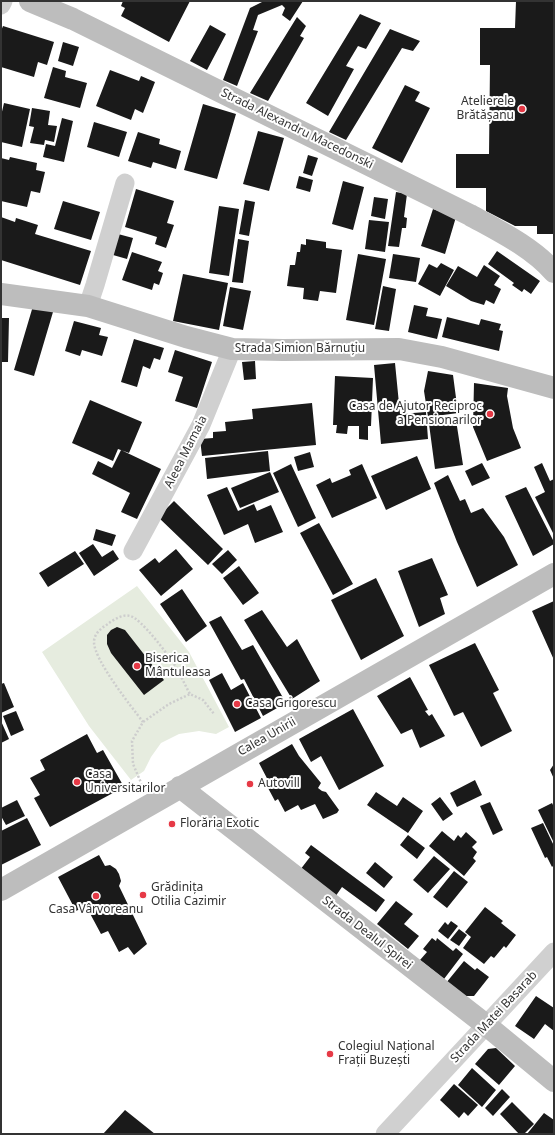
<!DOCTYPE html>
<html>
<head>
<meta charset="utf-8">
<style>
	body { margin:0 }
	#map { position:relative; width:555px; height:1135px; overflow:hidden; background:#fff; font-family:"Noto Sans",sans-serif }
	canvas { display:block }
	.frame { position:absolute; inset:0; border:2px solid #333; pointer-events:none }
</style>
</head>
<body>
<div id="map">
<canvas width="555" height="1135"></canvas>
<div class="frame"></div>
</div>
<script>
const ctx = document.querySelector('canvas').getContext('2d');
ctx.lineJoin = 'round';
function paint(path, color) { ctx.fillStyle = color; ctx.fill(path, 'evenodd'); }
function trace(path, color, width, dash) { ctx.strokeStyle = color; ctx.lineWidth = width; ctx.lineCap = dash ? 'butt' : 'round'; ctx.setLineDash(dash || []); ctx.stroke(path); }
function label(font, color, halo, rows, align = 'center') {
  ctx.font = font + ' "Noto Sans",sans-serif'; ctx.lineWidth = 4; ctx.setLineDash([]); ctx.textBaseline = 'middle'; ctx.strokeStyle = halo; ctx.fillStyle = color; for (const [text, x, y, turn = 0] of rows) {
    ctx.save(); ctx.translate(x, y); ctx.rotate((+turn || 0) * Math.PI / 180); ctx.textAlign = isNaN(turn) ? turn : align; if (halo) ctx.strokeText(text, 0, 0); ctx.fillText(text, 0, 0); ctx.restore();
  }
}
paint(new Path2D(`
	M137,586l52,66 40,75 -13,7 -17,-3 -20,3 -18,9 -10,14 -7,14 -13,9 -42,-54 -47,-74z`), '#e6ecdf');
paint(new Path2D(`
	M123,1h67l-21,41 -48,-26 4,-8 -4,-2z
	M264,1h39l-13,20 -8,-6 3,-7 -3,-3 -24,10 -5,15 5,1 -21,55 -14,-6 27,-72z
	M516,1h38v233h-17v-8h-22l-29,-15v-23h-30v-34h33l1,-89h-10v-37h35z
	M360,14l21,9 -15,26 -8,-3 -12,20 8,3 -26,47 -22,-13z
	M297,17l9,9 -6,10 4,2 -36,63 -18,-8z
	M210,25l16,9 -19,36 -17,-9z
	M3,26l51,16 -7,23 -9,-3 -4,15 -33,-10v-36z
	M390,29l30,12 -7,10 -11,-3 -56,92 -17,-8z
	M63,42l16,5 -6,19 -15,-5z
	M53,67l13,4 -1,6 22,6 -7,25 -36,-10z
	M110,70l29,11 2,-5 14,6 -12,31 -8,-4 -4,11 -35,-14z
	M405,85l15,7 -5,9 15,7 -28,55 -30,-15z
	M4,103l26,6 -8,38 -21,-5v-26z
	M203,104l33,10 -19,65 -33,-9z
	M32,108l18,3 -2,14 9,1 -3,16 -9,-2 -1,5 -14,-2 4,-16 -5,-1z
	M62,118l11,3 -9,41 -21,-5 3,-13 9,2z
	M94,122l33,10 -8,25 -32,-10z
	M258,131l26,7 -15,53 -26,-7z
	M138,132l22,7 -1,5 22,7 -5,18 -23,-7 -2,6 -23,-7z
	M308,155l10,3 -6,18 -9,-3z
	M10,157l27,6 -1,7 9,2 -5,21 -9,-2 -4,16 -26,-6v-43l8,2z
	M299,176l14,4 -3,12 -14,-4z
	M343,181l21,6 -11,43 -21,-6z
	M136,189l38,12 -7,22 7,2 -8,23 -11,-4 2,-7 -32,-10z
	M396,192l11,2 -3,23 3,1 -1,10h-4l-3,19 -11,-1z
	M374,197l14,2 -3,20 -14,-3z
	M245,200l10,2 -6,34 -10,-2z
	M63,201l37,11 -9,28 -37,-11z
	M219,206l20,3 -10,67 -20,-3z
	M433,209l23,8 -11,37 -24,-8z
	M1,217l14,5 1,-4 22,7 -3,9 56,17 -11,34 -79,-25z
	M369,220l20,2 -4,30 -20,-3z
	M118,234l15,4 -6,21 -14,-4z
	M238,239l11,2 -6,42 -11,-1z
	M306,239l20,3v6l16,2 -6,43 -16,-2 -2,10 -15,-2 1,-11 -17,-2 3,-21h5l2,-13h3l1,-8 5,1z
	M497,251l43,30 -9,13 -7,-5 -2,3 -10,-7 2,-2 -26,-19z
	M132,252l30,10 -4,9 5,2 -4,12 -5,-2 -2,7 -30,-10z
	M358,254l28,5 -12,66 -28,-5z
	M393,254l27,4 -4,24 -27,-4z
	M441,263l13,7 -14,26 -22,-12 11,-20 8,4z
	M484,265l16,11 -6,9 7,4 -7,15 -8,-4 -2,5 -13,-4 -25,-15 12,-20 19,11z
	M183,274l45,9 -9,47 -46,-9z
	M383,286l13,3 -7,42 -14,-2z
	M230,287l21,4 -8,39 -20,-4z
	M414,305l14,3 -2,8 16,3 -5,20 -29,-7z
	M33,306l20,6 -19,64 -20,-6z
	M447,317l32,8 2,-6 20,5 -2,6 4,1 -4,20 -57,-14z
	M1,318h8l-1,44h-7z
	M74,321l27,7 -2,7 9,2 -6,19 -20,-6 -2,6 -15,-5z
	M134,339l30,9 -4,12 -6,-2 -4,11 -7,-3 -6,21 -16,-5z
	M175,350l37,12 -15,46 -22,-7 8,-24 -15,-5z
	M255,361l1,18 -12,1 -2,-18z
	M395,363l5,51 26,-2 2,27 -47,5 -7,-79z
	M428,371l25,4 5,38 -30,4 -4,-26z
	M335,376l38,2 -2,48h-3v14l-9,-1v-13h-11l-1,8 -11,-1 1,-8h-4z
	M474,383l34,5 -1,8 6,32 8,20 -34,13 -14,-34z
	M90,400l52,22 -13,31 -11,-4 -5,12 -41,-18z
	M312,403l4,42 -114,11 -2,-17 13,-1v-6l13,-1 -1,-9 28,-3 -1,-10z
	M456,420l7,45 -28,4 -6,-45z
	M121,450l40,19 -24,50 -16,-7 9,-19 -38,-19 6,-13 14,7z
	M268,451l2,20 -63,8 -2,-21z
	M310,452l4,15 -16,4 -4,-14z
	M417,456l14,33 -45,21 -15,-34z
	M482,463l8,15 -18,8 -7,-15z
	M542,463l8,18 4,-2v56l-19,-38 10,-5 -11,-25z
	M291,464l25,54 -18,9 -25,-54z
	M362,464l15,34 -45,20 -16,-33 14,-7 2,5 19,-8 -2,-5z
	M270,472l9,20 -39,16 -9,-20z
	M448,475l12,26 5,-2 6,14 12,-5 21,29 14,28 -41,22 -20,-45 -23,-59z
	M227,487l11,24 16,-7 3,7 14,-6 12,27 -28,11 -7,-19 -24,11 -17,-40z
	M526,487l28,55v2l-21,12 -28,-60z
	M174,501l49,48 -15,16 -50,-48z
	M319,523l34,61 -20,11 -33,-62z
	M96,529l20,6 -4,11 -19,-6z
	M93,544l9,13 11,-7 6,9 -25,17 -15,-23z
	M176,549l17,20 -32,27 -22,-26 16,-12 4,5z
	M228,550l9,10 -15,14 -10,-10z
	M75,551l9,13 -36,23 -9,-14z
	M432,558l16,37 -8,3 5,16 -26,13 -21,-56z
	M239,566l20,27 -16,12 -20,-27z
	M376,578l28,58 -43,24 -30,-60z
	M182,589l25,37 -21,16 -26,-38z
	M554,601v59l-22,-49z
	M262,610l25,37 10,-8 23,42 -28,18 -48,-79z
	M221,616l21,34 11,-5 33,58 -23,13 -19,-37 -3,1 -32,-58z
	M117,627l8,3 39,50 -20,15 -33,-42 -4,-9v-9l4,-5z
	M475,643l24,47 -6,3 19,38 -31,16 -18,-35 -9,4 -25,-51z
	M222,673l9,17 12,-7 18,35 -26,14 -26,-52z
	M410,677l18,33 -3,1 4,5 3,-2 13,22 -25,12 -8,-19 -11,5 -24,-38z
	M4,683l10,24 -13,6v-29z
	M353,709l31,57 -45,24 -18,-34 -10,6 -12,-23z
	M16,711l8,19 -13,6 -8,-20z
	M1,721l8,18 -8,4z
	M87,734l10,19 6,-3 21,37 -74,40 -16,-29 6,-3 -10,-17 15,-8 -5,-10z
	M292,744l7,12 22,27 -3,5 4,3 4,1 13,18 -2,3 -14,6 -8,-15 -14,6 -3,-5 -13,7 -7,-13 -3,2 -7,-13 3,-2 -12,-23z
	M554,764v15l-4,-9z
	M475,780l7,15 -25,12 -7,-14z
	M376,792l21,14 6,-9 20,14 -15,22 -41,-28z
	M440,797l13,17 -10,7 -12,-17z
	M17,800l8,16 -19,9 -5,-9v-8z
	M490,802l13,28 -10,5 -13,-29z
	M552,803l2,4v36l-16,-33z
	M27,818l14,27 -40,20v-34z
	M543,823l11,23v19l-2,2 -5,-10 -2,1 -14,-30z
	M442,831l12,10 4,-6 3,3 5,-6 11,10 -5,5 5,5 -4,6 3,3 -12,15 -35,-30z
	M408,835l17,13 -8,11 -17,-14z
	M311,845l74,55 -9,12 -34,-25 -7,10 -35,-27 10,-13 -5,-4z
	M99,855l6,11 5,-1 6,4 3,5 2,7 -2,5 28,58 -13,11 -6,-8 -9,5 -11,-21 -7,3 -15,-28 -10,5 -18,-34z
	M434,856l16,13 -22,24 -15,-13z
	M375,862l18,15 -9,11 -18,-15z
	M454,871l14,11 -21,26 -14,-11z
	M396,901l17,13 -9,10 15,12 -11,13 -31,-25z
	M485,907l18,14 -2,2 15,12 -10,13 -2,-2 -10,12 -3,-2 -7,8 -21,-16 8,-11 -6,-5z
	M451,921l7,5 -10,13 -10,-8 7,-9 3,3z
	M459,929l8,6 -8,11 -9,-6z
	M432,938l4,3 1,-3 16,13 3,-3 7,6 -19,25 -24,-19 7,-8 -4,-3z
	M464,961l11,9 2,-2 12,9 -15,19h-12l-16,-13z
	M536,996l18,12v23l-9,-7 -11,15 -19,-13z
	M496,1048l19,18 -16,19 -24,-21 13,-15z
	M472,1068l24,22 -14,17 -24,-22z
	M454,1084l24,21 -10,11 -4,-4 -5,6 -19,-18z
	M502,1089l8,8 -17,19 -8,-8z
	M512,1102l22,22 -10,10h-5l-19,-20z
	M125,1110l30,24h-52z
	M544,1113l10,7v14h-27z`), '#1a1a1a');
trace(new Path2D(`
	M143,722c-12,-16 -49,-62 -49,-80 0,-8 7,-14 14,-18 6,-5 15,-10 22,-8 11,2 39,40 46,51 5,9 9,18 14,27
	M142,785l-9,-21 -1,-23 11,-19 26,-18 21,-10 13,6 11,14`), '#cdcdcd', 2.5, [2, 2]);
trace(new Path2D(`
	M1,5l2,-4
	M88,306l7,-21 30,-102
	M133,551l68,-126 31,-76
	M385,1134l169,-182`), '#d0d0d0', 19);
trace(new Path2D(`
	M30,1l43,18 397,196c29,16 62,32 84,57
	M1,294l87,12 98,31 46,12 51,1 116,-1 43,8 112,31
	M180,787l306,238 68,56
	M1,890l553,-316`), '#bdbdbd', 22);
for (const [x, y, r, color] of [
	[522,109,4,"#e63946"],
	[490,414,4,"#e63946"],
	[137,666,4,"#e63946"],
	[237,704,4,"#e63946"],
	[77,782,4,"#e63946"],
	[250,784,4,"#e63946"],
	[172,824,4,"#e63946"],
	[143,895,4,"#e63946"],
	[96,896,4,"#e63946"],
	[330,1054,4,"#e63946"]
]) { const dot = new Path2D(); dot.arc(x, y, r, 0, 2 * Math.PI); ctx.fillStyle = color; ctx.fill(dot); trace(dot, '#fff', 1.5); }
label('12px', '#333', '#fff', [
	["Atelierele",514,102,"right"],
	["Brătășanu",514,116,"right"],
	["Casa de Ajutor Reciproc",482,407,"right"],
	["a Pensionarilor",482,421,"right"],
	["Biserica",145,659],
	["Mântuleasa",145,673],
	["Casa Grigorescu",245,704],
	["Casa",85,775],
	["Universitarilor",85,789],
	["Autovill",258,784],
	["Florăria Exotic",180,824],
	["Grădinița",151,888],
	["Otilia Cazimir",151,902],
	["Casa Vârvoreanu",96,910,"center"],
	["Colegiul Național",338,1047],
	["Frații Buzești",338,1061]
], 'left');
label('12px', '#333', '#fff', [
	["Strada Alexandru Macedonski",297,129,26],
	["Strada Simion Bărnuțiu",300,349],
	["Aleea Mamaia",186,452,-63],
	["Calea Unirii",267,737,-30],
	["Strada Dealul Spirei",367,933,38],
	["Strada Matei Basarab",494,1017,-47]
]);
</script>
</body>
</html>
